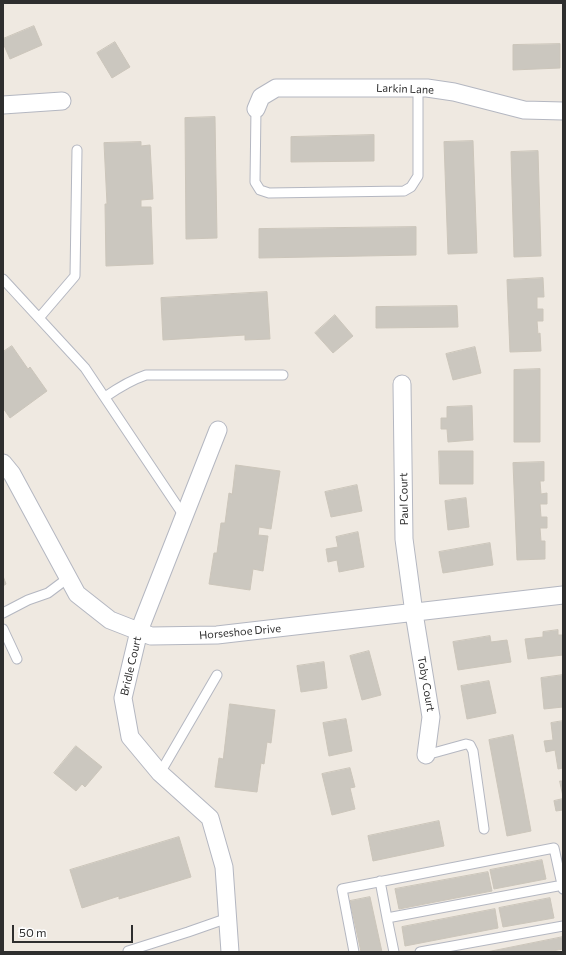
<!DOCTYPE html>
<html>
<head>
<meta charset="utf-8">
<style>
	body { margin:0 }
	#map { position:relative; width:566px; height:955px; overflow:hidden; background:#efe9e1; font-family:Commissioner,sans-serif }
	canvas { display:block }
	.frame { position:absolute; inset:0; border:4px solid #2e2e2e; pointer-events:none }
	.scale { position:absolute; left:12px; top:925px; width:121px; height:18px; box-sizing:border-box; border:2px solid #2e2e2e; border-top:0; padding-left:5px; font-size:12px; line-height:14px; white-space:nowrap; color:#2e2e2e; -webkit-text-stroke:3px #fff; paint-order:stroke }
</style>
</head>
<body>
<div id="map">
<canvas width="566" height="955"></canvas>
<div class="frame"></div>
<div class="scale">50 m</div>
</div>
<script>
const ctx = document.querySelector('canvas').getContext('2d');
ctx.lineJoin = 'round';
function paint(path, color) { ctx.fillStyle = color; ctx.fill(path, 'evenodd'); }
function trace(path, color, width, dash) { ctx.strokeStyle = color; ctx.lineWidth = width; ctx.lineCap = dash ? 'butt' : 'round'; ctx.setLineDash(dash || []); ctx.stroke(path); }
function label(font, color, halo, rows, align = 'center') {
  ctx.font = font + ' Commissioner,sans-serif'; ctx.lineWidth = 4; ctx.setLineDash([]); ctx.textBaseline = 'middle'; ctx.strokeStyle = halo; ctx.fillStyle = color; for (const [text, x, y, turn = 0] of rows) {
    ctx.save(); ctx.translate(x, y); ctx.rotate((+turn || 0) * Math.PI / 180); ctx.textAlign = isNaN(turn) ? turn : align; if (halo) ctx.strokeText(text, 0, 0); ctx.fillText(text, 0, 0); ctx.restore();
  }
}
const building = new Path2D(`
	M34,26l8,19 -32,14 -7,-16v-4z
	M115,42l15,25 -18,11 -15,-25z
	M560,44v24l-47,2v-25z
	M215,117l2,121 -31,1 -1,-121z
	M374,135v26l-83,1v-25z
	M473,141l4,112 -29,1 -4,-112z
	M141,142v4l9,-1 3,54 -12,1v7h10l2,57 -47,2 -1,-62h2l-3,-61z
	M538,151l3,105 -27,1 -3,-105z
	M416,227v28l-157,3v-29z
	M543,278l1,19h-7v12h6v12h-6l1,13 2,-1 1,18 -31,1 -3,-72z
	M267,292l3,47 -25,1v-5l-82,5 -2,-42z
	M457,306l1,21 -82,1v-21z
	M335,315l18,21 -20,17 -18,-20z
	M12,346l16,23 2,-2 17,24 -37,27 -7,-10v-56z
	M475,347l6,26 -28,7 -7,-26z
	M540,369v73h-26v-72z
	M472,406l1,34 -25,2 -1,-13h-6v-11h6v-11z
	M439,451h34v33h-33z
	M544,462v19h-4l1,13 6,-1v11h-7l1,13h6v11h-7l1,13h4v18l-28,1 -4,-97z
	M236,465l44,6 -9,58 -12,-2 -1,8 10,1 -5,35 -10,-2 -3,21 -41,-6 5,-31h3l4,-30h4l4,-30 3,1z
	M357,485l5,26 -31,6 -6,-25z
	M466,498l3,29 -21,3 -3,-29z
	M358,532l6,35 -25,5 -2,-12 -9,2 -2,-13 12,-2 -2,-10z
	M490,543l3,22 -50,8 -4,-21z
	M3,576l3,8 -3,2z
	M558,630v5h5v20l-35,4 -3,-20 18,-2v-5z
	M490,636l1,6 16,-2 4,22 -53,8 -5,-28z
	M369,651l12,44 -19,5 -12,-44z
	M324,662l3,26 -26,4 -4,-26z
	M563,675v32l-19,2 -3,-31z
	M489,681l7,32 -29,6 -6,-33z
	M230,704l45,6 -4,33 -4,-1 -3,22 -3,-1 -4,29 -42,-5 4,-29 4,1z
	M346,719l6,32 -23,5 -6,-33z
	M563,721v47l-5,1 -3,-19 -9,2 -2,-11 9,-1 -2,-17z
	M513,735l18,96 -24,5 -18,-96z
	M76,746l26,21 -17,20 -3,-3 -6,7 -22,-18z
	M350,768l5,19 -5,1 5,21 -23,6 -10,-41z
	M560,781h3v15z
	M563,799v11l-7,1 -2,-10z
	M439,821l5,25 -71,15 -5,-25z
	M179,837l12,40 -72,22v-3l-37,12 -12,-38z
	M542,860l4,19 -52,10 -4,-19z
	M488,872l4,19 -93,18 -4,-20z
	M370,897l12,55h-21l-11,-51z
	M550,898l4,20 -51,9 -4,-19z
	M495,909l3,19 -93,18 -3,-19z
	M563,937v12l-16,3h-60z`);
paint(building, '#cbc7bf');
trace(building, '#cbc5ba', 1);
const service = new Path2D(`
	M256,109l-1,73 5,8 9,3 135,-2 7,-4 7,-11v-88
	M3,279l82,89 99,148
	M39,318l36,-42 2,-126
	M105,397c13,-9 26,-17 41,-22h137
	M3,613l25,-13 20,-7 20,-15
	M3,629l14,30
	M426,755l40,-11 4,1 3,6 11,78
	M160,773l57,-98
	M380,881l7,37
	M128,951l60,-19 40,-14
	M354,952l-12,-63 212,-41 9,41
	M394,952l-7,-34 176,-33
	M420,952l143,-26`);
const minor = new Path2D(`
	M3,105l59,-4
	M256,109l5,-12 15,-9h151l27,4 70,18 39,1
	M402,384l2,155 10,74 17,104 -5,38
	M218,430l-79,201 -16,67 7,39 30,36 50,45 14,49 6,85
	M3,463l9,11 65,120 33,26 41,16 66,-1 346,-40`);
trace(service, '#b4b7c1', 11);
trace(minor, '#b4b7c1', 19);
trace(service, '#fff', 9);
trace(minor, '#fff', 17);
label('11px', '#2e2e2e', '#fff', [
	["Larkin Lane",405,89,2],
	["Paul Court",404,499,-91],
	["Horseshoe Drive",240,632,-5],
	["Bridle Court",131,666,-77],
	["Toby Court",426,684,80]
]);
</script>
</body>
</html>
